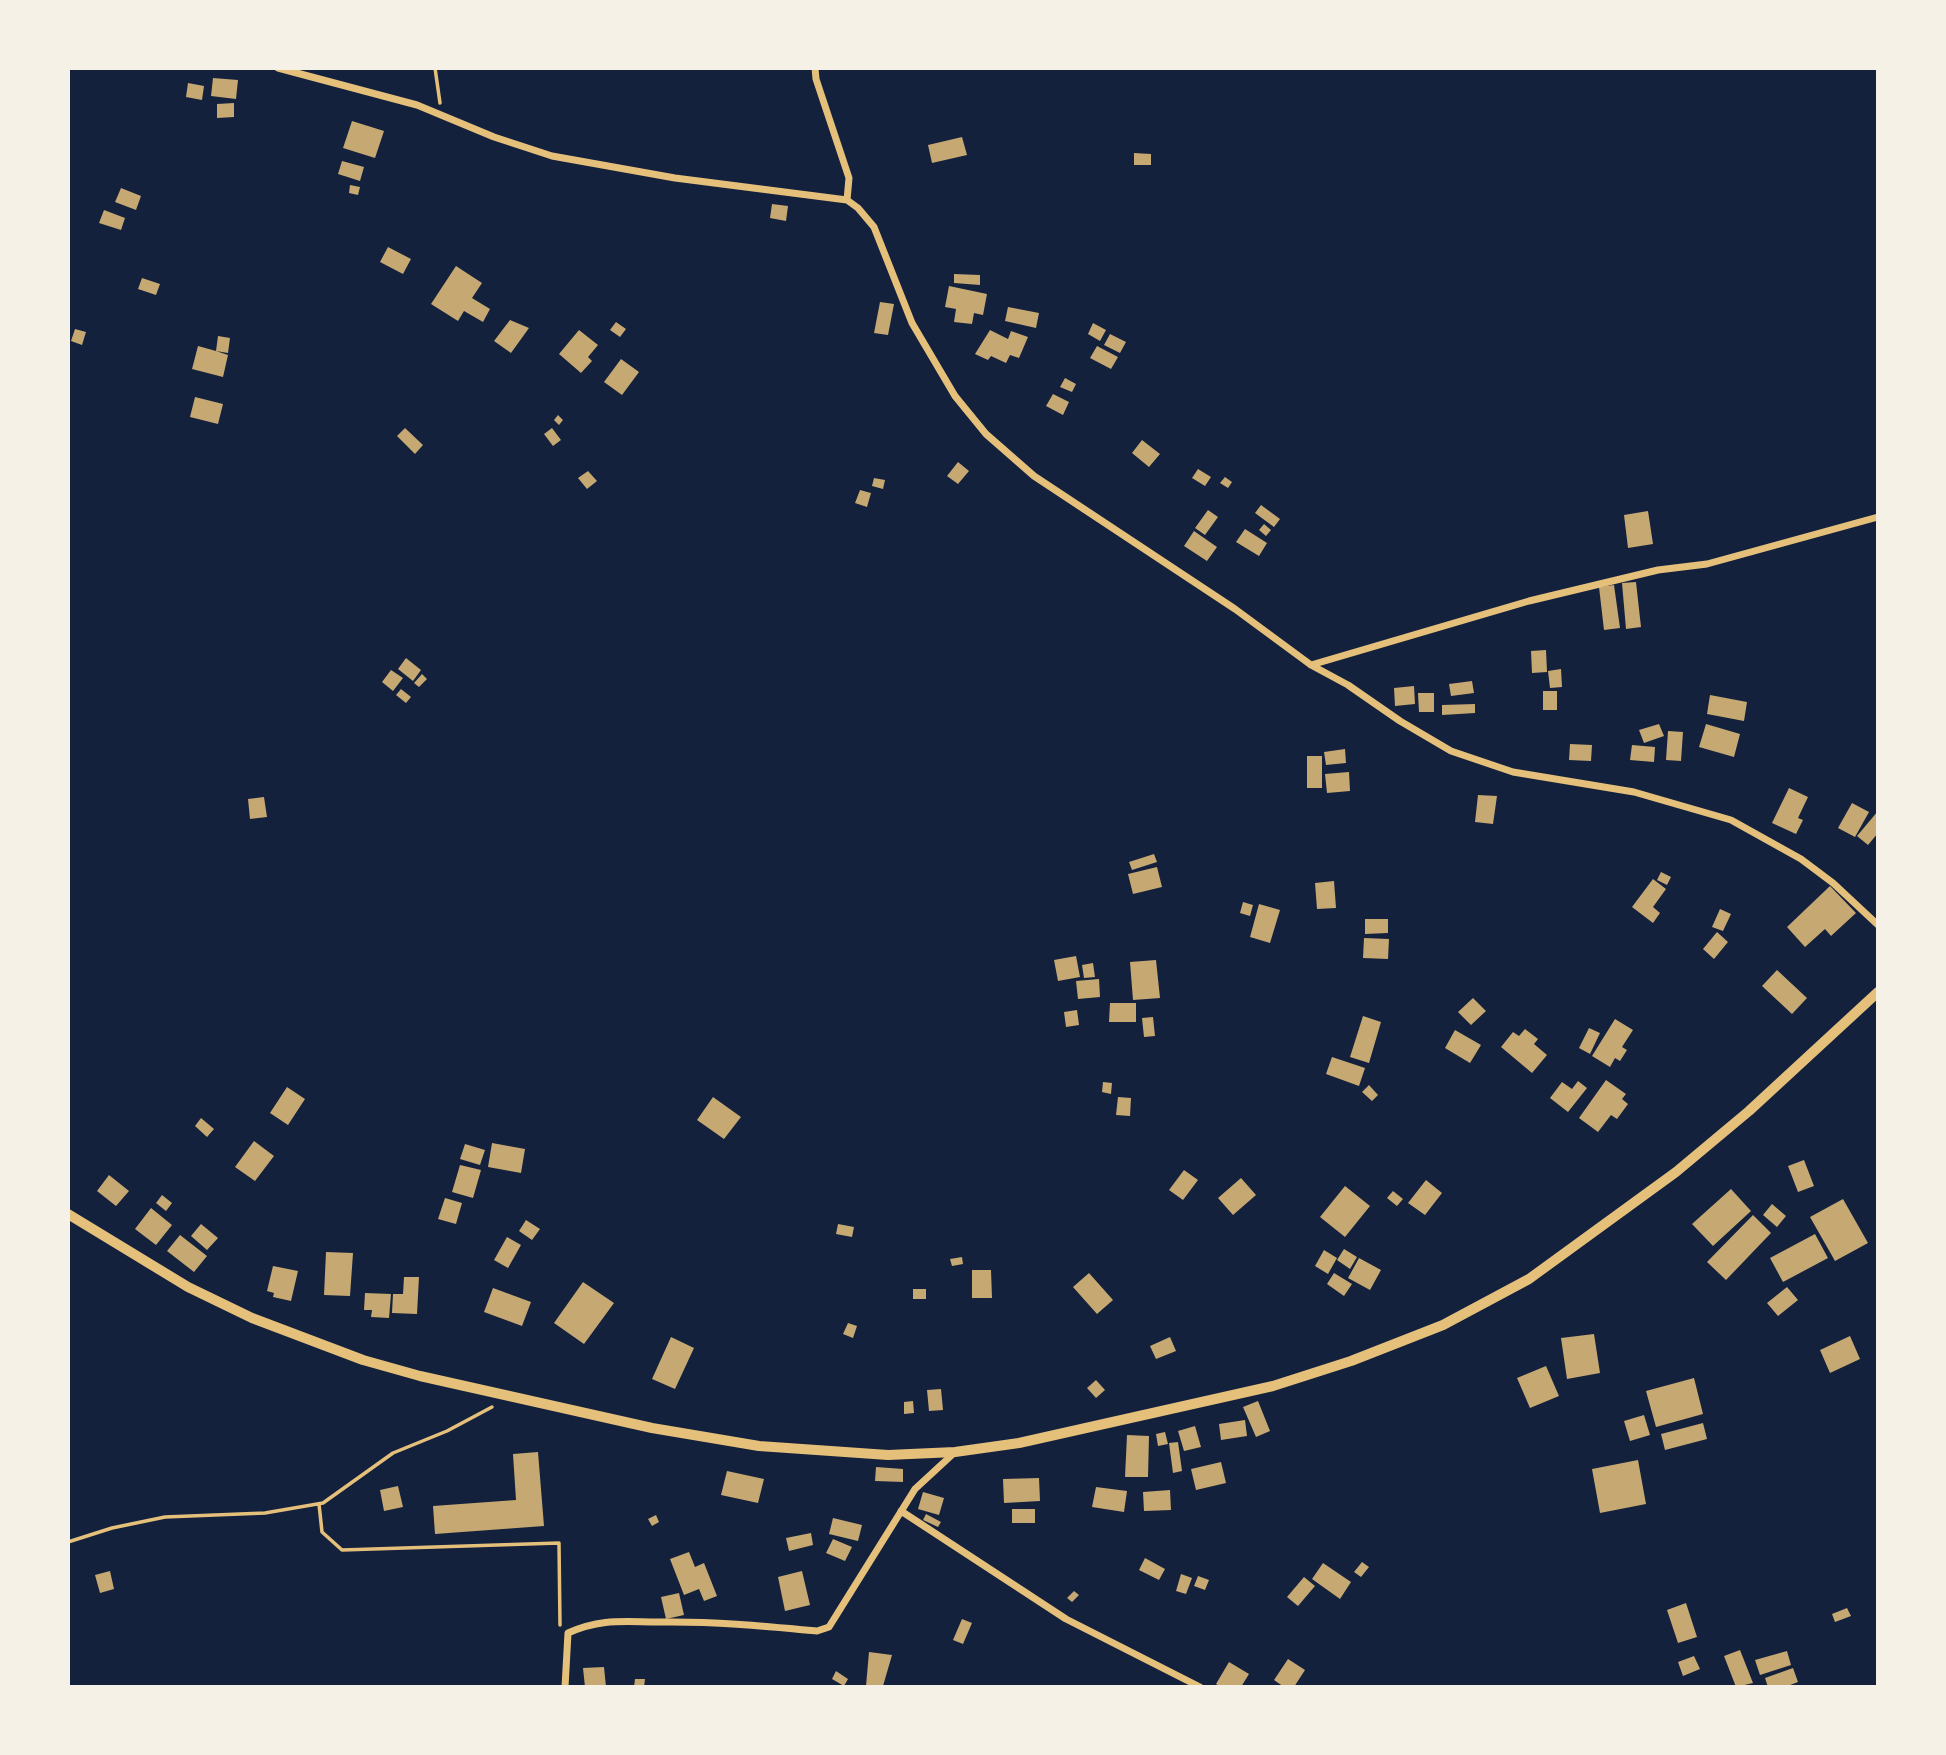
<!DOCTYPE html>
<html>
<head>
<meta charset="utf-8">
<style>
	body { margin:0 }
	#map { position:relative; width:1946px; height:1755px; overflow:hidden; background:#14213d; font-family:"Alegreya Sans",sans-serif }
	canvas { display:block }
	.frame { position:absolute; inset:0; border:70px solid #f6f1e7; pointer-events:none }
</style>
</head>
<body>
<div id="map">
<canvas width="1946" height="1755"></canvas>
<div class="frame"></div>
</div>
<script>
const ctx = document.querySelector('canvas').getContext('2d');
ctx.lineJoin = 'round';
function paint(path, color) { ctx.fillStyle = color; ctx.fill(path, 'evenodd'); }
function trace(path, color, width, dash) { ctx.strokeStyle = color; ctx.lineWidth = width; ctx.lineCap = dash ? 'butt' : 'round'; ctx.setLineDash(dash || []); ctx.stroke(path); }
paint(new Path2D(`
	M213,78l25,2 -2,19 -25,-3z
	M188,83l16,3 -2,14 -16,-3z
	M234,103v14l-17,1v-14z
	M352,121l32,10 -9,27 -32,-10z
	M962,137l5,18 -35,8 -4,-18z
	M1134,153l17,1v11h-17z
	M342,161l22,6 -4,14 -22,-7z
	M350,185l10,2 -2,8 -9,-2z
	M121,188l20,8 -5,14 -21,-8z
	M772,204l16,2 -2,15 -16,-3z
	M104,210l21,8 -4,12 -22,-7z
	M388,247l23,12 -8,15 -23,-12z
	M456,266l26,17 -10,15 18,11 -7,13 -19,-11 -6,10 -27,-17z
	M954,274l26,1v10l-26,-2z
	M142,278l18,6 -4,11 -18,-6z
	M949,286l38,8 -4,21 -9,-2 -2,11 -18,-2 2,-13 -11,-2z
	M880,302l14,2 -6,31 -14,-2z
	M1008,307l31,6 -3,15 -31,-7z
	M510,320l19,8 -18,25 -17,-12z
	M616,322l10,7 -6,8 -10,-7z
	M1093,323l13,7 -6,11 -12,-7z
	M75,329l11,3 -4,13 -11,-4z
	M579,330l19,15 -10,12 4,4 -11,12 -22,-19z
	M990,330l18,9 3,-8 17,6 -9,21 -9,-3 -4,8 -15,-7 -3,4 -13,-6z
	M1110,334l16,8 -6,11 -16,-8z
	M218,336l12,2 -2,15 -12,-2 12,4 -5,22 -31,-8 6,-23 18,5z
	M1097,346l21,11 -7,12 -21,-11z
	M621,359l18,13 -17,23 -18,-13z
	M1065,378l11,6 -4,8 -12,-5z
	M1053,394l16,8 -6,13 -17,-9z
	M195,397l28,7 -5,20 -28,-7z
	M558,415l5,5 -4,5 -5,-5z
	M405,428l18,17 -8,9 -18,-18z
	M552,428l9,12 -8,6 -9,-12z
	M1142,440l18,14 -11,13 -17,-14z
	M958,462l11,9 -11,13 -11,-8z
	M1198,469l13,8 -6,9 -13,-8z
	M588,471l9,10 -10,8 -9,-11z
	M1225,477l7,5 -4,6 -8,-5z
	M874,478l11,2 -2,9 -11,-3z
	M860,490l11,3 -4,14 -12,-4z
	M1261,505l19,14 -6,8 -19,-14z
	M1208,510l10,7 -13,18 -10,-7z
	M1648,511l5,33 -25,4 -4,-33z
	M1264,524l7,6 -5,6 -7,-6z
	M1245,529l22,14 -8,13 -23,-14z
	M1194,531l23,16 -10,14 -23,-15z
	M1636,582l5,45 -15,2 -4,-46z
	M1614,585l6,43 -16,2 -5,-43z
	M1546,650l1,22 -15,1 -1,-22z
	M406,658l15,12 -8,11 -15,-12z
	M1561,669l1,18 -12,1 -2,-17z
	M391,670l12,8 -10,13 -11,-9z
	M422,674l5,5 -8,8 -5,-4z
	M1472,681l2,12 -23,3 -2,-12z
	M1414,686l1,18 -20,2 -1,-18z
	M401,689l10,8 -5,6 -10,-8z
	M1543,691h14v19h-14z
	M1418,693h16v19h-15z
	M1710,695l37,7 -3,19 -37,-7z
	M1475,704v9l-33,2v-10z
	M1659,724l5,12 -20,7 -5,-13z
	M1706,724l34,10 -6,23 -35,-10z
	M1668,731l15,1 -2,29 -15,-1z
	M1570,744l22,1 -1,16 -22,-1z
	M1632,745l23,2 -1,15 -24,-2z
	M1345,749l1,14 -20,2 -2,-13z
	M1307,756h15v32h-15z
	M1349,772l1,19 -23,2 -2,-19z
	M1789,788l19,9 -10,21 5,2 -7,14 -24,-11z
	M1478,795l19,1 -4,28 -18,-2z
	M264,797l3,20 -17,2 -2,-20z
	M1852,803l17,9 -14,25 -17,-9z
	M1878,811v22l-10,12 -11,-9z
	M1154,854l3,8 -25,8 -3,-8z
	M1157,867l5,20 -29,7 -5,-20z
	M1661,872l10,5 -4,8 -10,-5z
	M1653,879l13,10 -13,18 7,6 -7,10 -21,-16z
	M1334,881l2,27 -19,1 -2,-26z
	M1830,886l26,27 -25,23 -6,-7 -20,18 -18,-20z
	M1243,902l10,3 -3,11 -10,-3z
	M1259,904l21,6 -10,33 -20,-6z
	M1720,909l11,5 -8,17 -11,-4z
	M1365,919h23v14l-23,1z
	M1717,932l11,10 -14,17 -11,-10z
	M1364,938l25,1 -1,20 -25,-1z
	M1076,956l4,21 -22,4 -4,-21z
	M1156,960l4,38 -27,2 -3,-38z
	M1093,963l2,14 -11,1 -2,-13z
	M1777,970l30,28 -15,16 -30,-28z
	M1099,979l1,18 -22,2 -2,-18z
	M1473,998l13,13 -15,14 -13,-13z
	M1110,1003h26v19h-27z
	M1077,1010l2,15 -13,2 -2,-15z
	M1363,1016l18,6 -12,41 -19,-6z
	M1153,1017l2,19 -11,1 -2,-19z
	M1615,1019l18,11 -11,17 5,3 -7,11 -5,-3 -5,9 -18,-11z
	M1589,1028l11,5 -10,21 -11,-6z
	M1525,1029l13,10 -4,5 13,11 -15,18 -31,-26 12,-15 6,4z
	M1455,1030l26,15 -11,18 -25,-15z
	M1332,1057l33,11 -6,18 -33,-12z
	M1606,1080l20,14 -4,5 6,5 -11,15 -6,-4 -13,17 -19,-14z
	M1578,1081l9,7 -19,24 -18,-14 12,-16 10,7z
	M1103,1082l9,1 -1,11 -9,-2z
	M1369,1085l9,10 -6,6 -10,-9z
	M287,1087l18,12 -17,26 -18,-12z
	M713,1097l28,20 -17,22 -27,-19z
	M1118,1097l13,1 -1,18 -14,-1z
	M201,1118l13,11 -7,8 -12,-11z
	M254,1141l20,15 -19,25 -20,-14z
	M492,1143l33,6 -4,24 -33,-6z
	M465,1144l20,6 -5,15 -20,-6z
	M1804,1160l10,26 -16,6 -10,-26z
	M460,1165l21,5 -8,28 -21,-6z
	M1184,1170l14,10 -15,20 -14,-10z
	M109,1175l20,16 -13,15 -19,-15z
	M1241,1178l15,17 -23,20 -15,-17z
	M1426,1180l16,13 -17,22 -17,-12z
	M1345,1186l25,20 -25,31 -25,-20z
	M1731,1189l20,22 -38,35 -21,-22z
	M1393,1191l10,8 -6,7 -10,-8z
	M162,1195l10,8 -6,8 -10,-8z
	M445,1198l17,5 -6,21 -18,-5z
	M1843,1199l25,44 -33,18 -25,-44z
	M1772,1204l14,12 -9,11 -14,-12z
	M151,1208l21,17 -16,20 -21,-16z
	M1753,1215l18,18 -45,47 -19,-18z
	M526,1220l14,9 -8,11 -13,-9z
	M201,1224l17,14 -11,12 -16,-14z
	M838,1224l16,3 -2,10 -16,-3z
	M1815,1234l13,24 -45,24 -13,-24z
	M180,1235l27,21 -13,16 -27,-21z
	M507,1237l14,8 -13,23 -14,-8z
	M1344,1249l13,8 -7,12 -13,-9z
	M1324,1250l13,8 -9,16 -13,-8z
	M326,1252l27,1 -3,43 -26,-1z
	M962,1257l1,7 -11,2 -2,-7z
	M1359,1258l22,12 -11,20 -22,-12z
	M273,1266l25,5 -7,30 -18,-4 1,-4 -7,-2z
	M972,1270h19l1,28h-20z
	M1089,1273l24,27 -16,14 -24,-27z
	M1334,1273l18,11 -8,12 -17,-12z
	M404,1277h15l-2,37 -25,-1 1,-19h10z
	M583,1282l31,21 -30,41 -30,-21z
	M1787,1287l11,13 -20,16 -11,-13z
	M493,1288l38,14 -9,24 -38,-14z
	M913,1289h13v10h-13z
	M365,1293l26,1 -2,24 -18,-1 1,-7h-8z
	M848,1323l9,3 -4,12 -10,-4z
	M1594,1334l6,39 -33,6 -6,-41z
	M1850,1336l10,23 -30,14 -10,-23z
	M671,1337l23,11 -19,41 -23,-10z
	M1170,1337l6,14 -20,8 -6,-13z
	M1546,1366l13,30 -29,12 -13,-30z
	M1694,1378l9,36 -47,13 -10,-36z
	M1096,1380l9,10 -9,8 -9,-10z
	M941,1389l2,21 -14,1 -2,-21z
	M913,1401l1,12 -10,1v-12z
	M1258,1401l12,30 -14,6 -13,-30z
	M1644,1415l6,20 -20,6 -6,-20z
	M1245,1420l2,16 -26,4 -2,-16z
	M1703,1423l4,16 -42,11 -4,-16z
	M1195,1426l6,21 -17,4 -6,-20z
	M1165,1432l3,12 -10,2 -2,-12z
	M1127,1435l22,1 -1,41h-23z
	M1178,1442l4,29 -9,2 -4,-30z
	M538,1452l6,74 -109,8 -2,-28 83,-6 -3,-46z
	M1638,1460l8,44 -46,9 -8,-44z
	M1221,1462l5,21 -30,7 -5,-21z
	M876,1467l27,2v13l-28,-1z
	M727,1471l37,8 -6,24 -37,-8z
	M1039,1478l1,23 -36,2 -1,-24z
	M398,1486l5,21 -19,4 -4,-21z
	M1096,1487l31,4 -3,21 -32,-5z
	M1170,1490l1,20 -27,1 -1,-19z
	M923,1492l21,6 -5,17 -21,-6z
	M1012,1509h23v14h-23z
	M926,1514l15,8 -3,5 -15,-7z
	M656,1515l3,7 -7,4 -4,-7z
	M833,1518l29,7 -4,16 -29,-7z
	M811,1533l2,12 -24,6 -3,-13z
	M833,1539l19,8 -7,14 -19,-8z
	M689,1552l6,15 9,-4 13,33 -13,5 -5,-12 -15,6 -14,-36z
	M1145,1558l20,11 -6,11 -20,-10z
	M1362,1562l7,5 -8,10 -7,-5z
	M1323,1563l28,19 -11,17 -28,-20z
	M110,1571l4,18 -14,4 -5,-18z
	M802,1571l8,34 -25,6 -7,-34z
	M1181,1574l11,4 -6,16 -10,-3z
	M1198,1576l11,4 -4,10 -11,-4z
	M1304,1577l11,9 -17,20 -11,-9z
	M1074,1591l5,4 -7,7 -5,-4z
	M679,1593l5,22 -18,4 -5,-22z
	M1686,1603l11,34 -19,6 -11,-33z
	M1847,1608l4,8 -16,6 -3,-8z
	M962,1619l10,4 -9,21 -10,-4z
	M1740,1650l13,33 -17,4 -12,-31z
	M1787,1651l4,14 -31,10 -5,-15z
	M869,1652l23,3 -9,31h-17z
	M1694,1656l6,13 -17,7 -5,-14z
	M1288,1659l17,11 -11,17h-10l-10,-7z
	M1229,1662l20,12 -8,13h-20l-5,-3z
	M604,1667l2,20h-21l-2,-19z
	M1793,1668l5,14 -13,5h-17l-3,-9z
	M836,1671l12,8 -4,7 -12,-7z
	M635,1679h10l-1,8h-10z`), '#c6a872');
trace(new Path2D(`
	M435,68l5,35
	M319,1504l3,28 20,18 217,-7 1,82
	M68,1542l44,-14 53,-11 100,-4 58,-10 70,-50 54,-22 45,-24`), '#e5c07b', 3.5);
trace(new Path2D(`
	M278,68l139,37 77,32 58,19 123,22 172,22 11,8 16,19 38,96 43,73 31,38 48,42 201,133 76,56 37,20 52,36 51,30 62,21 121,20 97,28 70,39 32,24 45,42
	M815,68l1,11 33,99 -2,22
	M1311,665l218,-64 129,-31 49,-6 171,-47
	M901,1511l165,108 134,68
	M565,1687l3,-54c34,-15 56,-11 91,-11 53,-1 105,4 158,9l12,-4 86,-138 39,-36`), '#e5c07b', 7);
trace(new Path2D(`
	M68,1214l120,73 64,31 111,42 57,16 232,52 107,18 129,9 67,-3 64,-9 254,-57 78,-25 92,-36 86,-46 147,-107 73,-61 129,-119`), '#e5c07b', 10);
</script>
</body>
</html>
